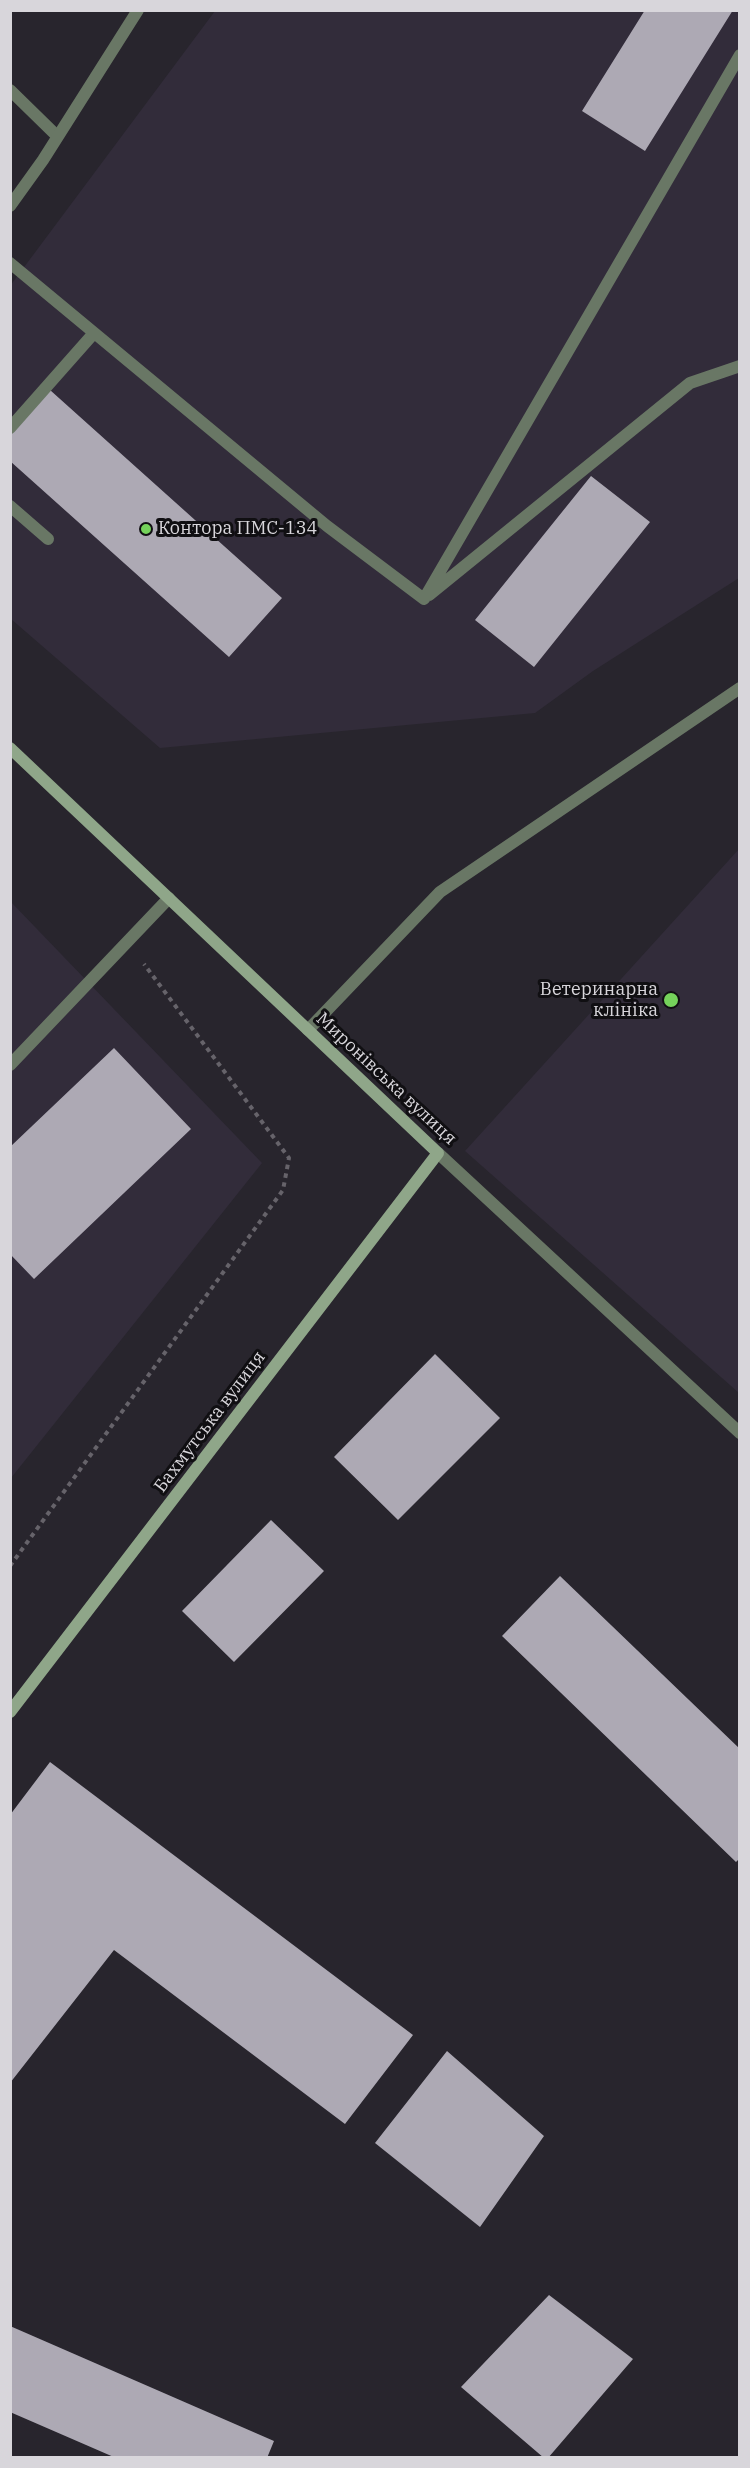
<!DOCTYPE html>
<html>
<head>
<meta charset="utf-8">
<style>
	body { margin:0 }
	#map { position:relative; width:750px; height:2468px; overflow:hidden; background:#28252d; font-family:"IBM Plex Serif",serif }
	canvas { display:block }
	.frame { position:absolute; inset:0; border:12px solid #d8d6db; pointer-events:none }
</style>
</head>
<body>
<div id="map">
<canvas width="750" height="2468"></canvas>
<div class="frame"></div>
</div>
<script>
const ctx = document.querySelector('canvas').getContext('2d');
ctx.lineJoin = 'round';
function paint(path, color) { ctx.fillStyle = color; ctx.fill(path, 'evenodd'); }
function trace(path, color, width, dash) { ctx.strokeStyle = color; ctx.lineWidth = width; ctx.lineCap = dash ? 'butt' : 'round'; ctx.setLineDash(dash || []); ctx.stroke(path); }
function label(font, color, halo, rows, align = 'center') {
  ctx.font = font + ' "IBM Plex Serif",serif'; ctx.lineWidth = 6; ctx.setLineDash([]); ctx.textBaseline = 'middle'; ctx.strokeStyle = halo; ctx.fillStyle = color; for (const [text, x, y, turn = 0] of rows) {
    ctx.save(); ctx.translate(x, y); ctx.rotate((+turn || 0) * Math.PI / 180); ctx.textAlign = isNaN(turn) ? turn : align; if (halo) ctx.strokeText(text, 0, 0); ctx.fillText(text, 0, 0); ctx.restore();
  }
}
paint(new Path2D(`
	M215,11h524v567l-146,93 -58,42 -375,35 -149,-129 -1,-333z
	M739,849v544l-274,-242z
	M11,902l251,261 -251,315z`), '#322c3a');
paint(new Path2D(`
	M645,10h88l-88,141 -63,-40z
	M50,390l232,208 -53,59 -219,-196v-27z
	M591,476l59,46 -116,145 -59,-47z
	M114,1048l77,81 -157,150 -24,-25v-107z
	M435,1354l65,64 -102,102 -64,-63z
	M271,1520l53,51 -90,91 -52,-51z
	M560,1576l180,173v109l-4,4 -234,-226z
	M50,1762l363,273 -68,89 -231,-174 -104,133v-268z
	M447,2051l97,85 -64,91 -105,-84z
	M549,2295l84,64 -85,99h-4l-83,-71z
	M10,2326l264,115 -7,17h-151l-106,-46z`), '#ada9b4');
trace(new Path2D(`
	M10,1566l273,-376 6,-32 -145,-194`), '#66636a', 4, [4.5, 4.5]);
trace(new Path2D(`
	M10,90l47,46
	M10,263l317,263 97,73 316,-544
	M10,428l84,-95
	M10,506l38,33
	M429,595l261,-212 50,-17
	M308,1030l132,-138 300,-204
	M10,1065l159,-167`), '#697765', 12);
trace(new Path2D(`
	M10,206l33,-46 95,-150
	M438,1153l302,280`), '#697765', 12);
trace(new Path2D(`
	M10,748l428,405 -428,559`), '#8fa689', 12);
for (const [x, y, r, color] of [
	[146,529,6,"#75d25b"],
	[671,1000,8,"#75d25b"]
]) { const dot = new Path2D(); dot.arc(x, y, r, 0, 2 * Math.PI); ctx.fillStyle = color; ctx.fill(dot); trace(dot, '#100f12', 2); }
label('18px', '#d8d6db', '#100f12', [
	["Контора ПМС-134",158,529],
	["Ветеринарна",658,990,"right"],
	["клініка",658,1011,"right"]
], 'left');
label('18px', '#d8d6db', '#100f12', [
	["Миронівська вулиця",386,1079,43],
	["Бахмутська вулиця",210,1422,-53]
]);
</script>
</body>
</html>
